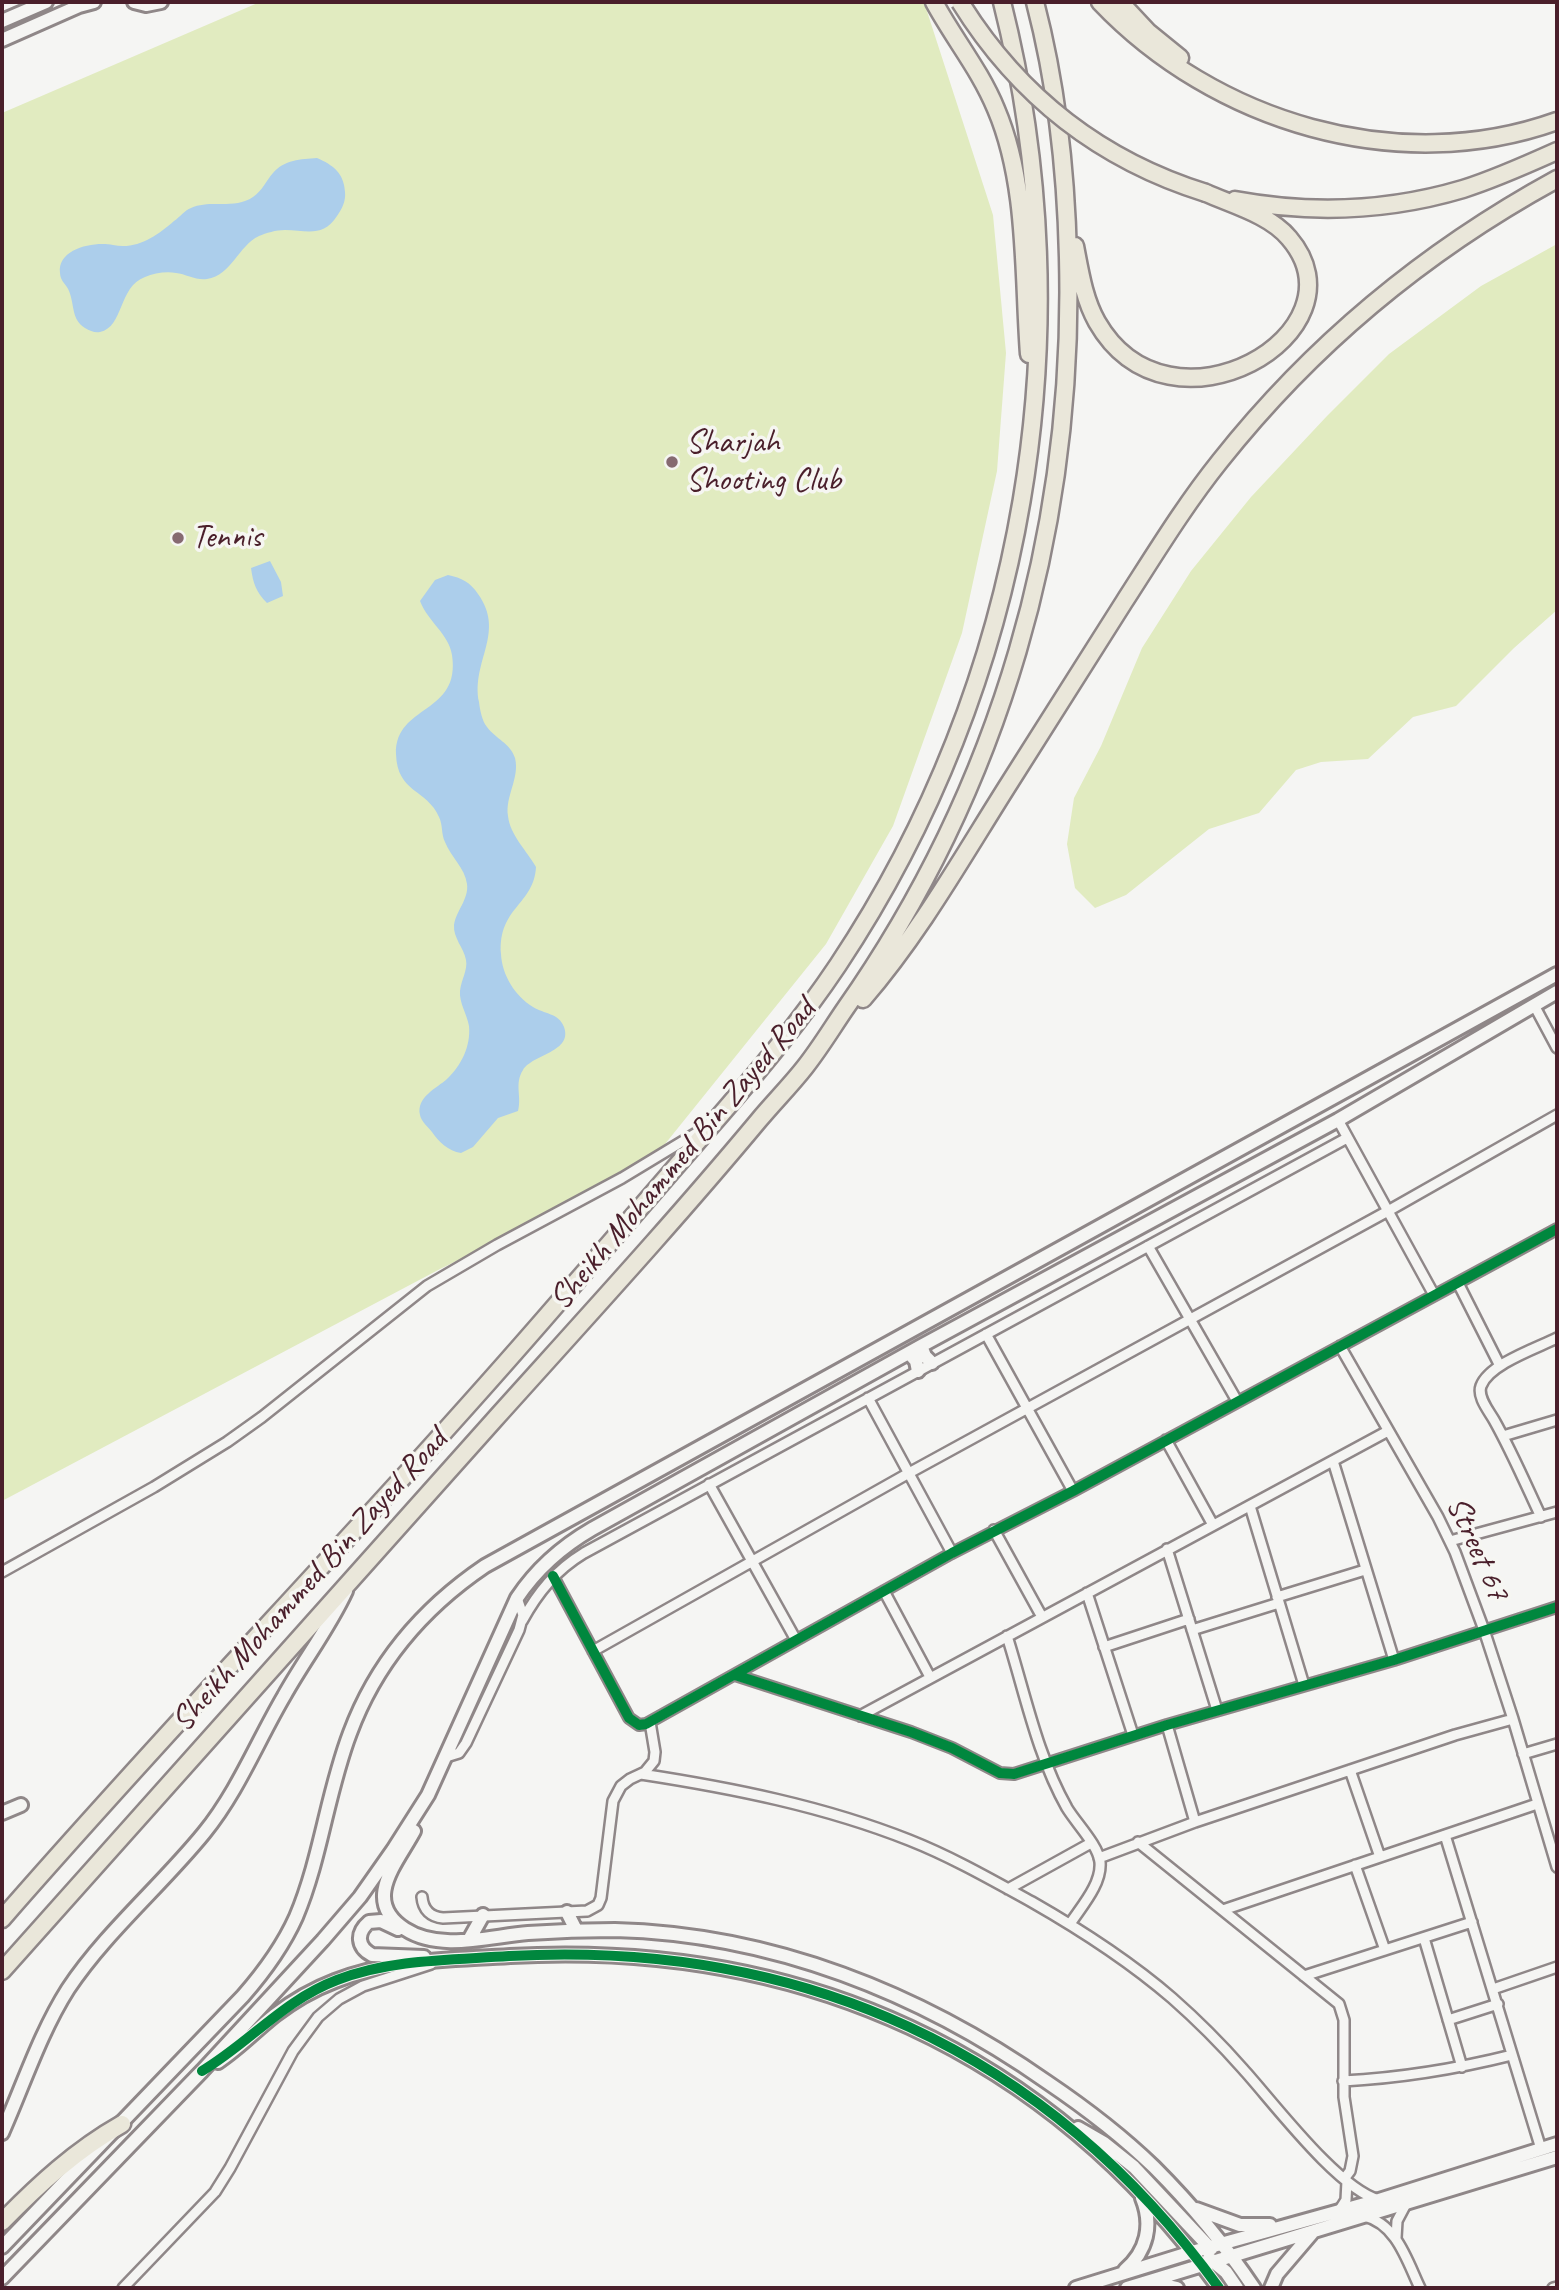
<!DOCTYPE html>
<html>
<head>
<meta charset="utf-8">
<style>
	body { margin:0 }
	#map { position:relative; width:1559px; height:2290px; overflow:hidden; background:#f5f5f3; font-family:Caveat,sans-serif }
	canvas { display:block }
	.frame { position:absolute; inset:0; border:4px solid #4a1f2b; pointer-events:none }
</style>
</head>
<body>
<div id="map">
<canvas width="1559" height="2290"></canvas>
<div class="frame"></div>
</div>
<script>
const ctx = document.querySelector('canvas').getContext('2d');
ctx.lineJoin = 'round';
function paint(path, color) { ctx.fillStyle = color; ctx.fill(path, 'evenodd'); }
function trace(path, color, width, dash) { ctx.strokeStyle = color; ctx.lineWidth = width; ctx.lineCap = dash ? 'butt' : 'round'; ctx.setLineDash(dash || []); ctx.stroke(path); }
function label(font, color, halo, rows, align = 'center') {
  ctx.font = font + ' Caveat,sans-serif'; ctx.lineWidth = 7; ctx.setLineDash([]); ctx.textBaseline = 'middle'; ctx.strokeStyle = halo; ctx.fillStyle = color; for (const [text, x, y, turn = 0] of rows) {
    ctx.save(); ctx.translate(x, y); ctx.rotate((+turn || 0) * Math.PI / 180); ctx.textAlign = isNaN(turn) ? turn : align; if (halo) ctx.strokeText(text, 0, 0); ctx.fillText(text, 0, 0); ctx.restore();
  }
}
paint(new Path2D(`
	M260,2h664l69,213 13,138 -9,118 -35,162 -69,193 -67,118 -169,210 -186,100 -31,15 -438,232v-1388z
	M1557,244v366l-43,38 -58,58 -43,11 -45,42 -47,3 -25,8 -37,43 -50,16 -83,66 -31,13 -20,-20 -8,-44 7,-46 27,-52 41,-98 49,-77 60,-74 76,-81 62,-62 92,-68z`), '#e1ebc0');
paint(new Path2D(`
	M317,158c16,7 27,15 28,34 1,9 -3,17 -8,24 -14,22 -31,14 -52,14 -9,0 -19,3 -26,6 -21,10 -27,39 -52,43 -10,2 -21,-5 -31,-6 -9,-2 -22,0 -31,4 -27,10 -21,50 -45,55 -5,1 -10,-1 -15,-4 -14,-9 -10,-22 -16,-37 -2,-6 -9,-10 -9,-18 -3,-25 35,-32 53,-28 24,5 44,-9 61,-24 6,-4 11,-11 17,-13 19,-9 43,2 62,-11 9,-6 13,-16 20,-24 11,-13 28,-14 44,-15z
	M270,561l11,21 2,14 -16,7c-11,-11 -14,-20 -16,-35z
	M448,575c14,3 22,7 30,19 28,39 -7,67 1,108 1,8 3,19 8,25 9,12 23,16 28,31 5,20 -10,38 -7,58 2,19 19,35 28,51 -2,38 -38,40 -35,87 1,21 14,42 32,53 11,7 26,6 31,20 9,25 -31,27 -41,43 -9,14 -1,26 -5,41l-20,7 -25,29 -12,6c-13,-2 -22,-11 -29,-21 -4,-5 -11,-11 -12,-17 -4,-18 17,-27 27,-36 14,-13 24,-33 22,-53 -2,-12 -10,-23 -9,-35 1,-11 8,-21 6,-31 -2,-12 -13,-22 -12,-35 2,-14 15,-26 13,-41 -2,-16 -16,-27 -22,-42 -4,-8 -2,-17 -6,-25 -12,-28 -42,-24 -43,-63 -1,-50 65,-39 56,-99 -3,-21 -24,-33 -32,-54l15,-21z`), '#acceeb');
const street = new Path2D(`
	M1534,1005l23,43
	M1338,1120l96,175
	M1148,1246l89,155
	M1458,1283l42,83
	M986,1334l87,157
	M1340,1346l98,171 17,35 29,78 29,89 44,148
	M868,1398l84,155
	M1503,1436l54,-16
	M1166,1440l47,85
	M1333,1461l61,199
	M709,1484l87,156
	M1250,1506l54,179
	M1541,1517c-15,-32 -29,-65 -47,-97 -5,-9 -17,-23 -13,-34 8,-22 56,-38 76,-48
	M994,1530l48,87
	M1450,1541l107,-29
	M1167,1549l50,161
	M2,1572l152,-85 73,-45 35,-25 165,-131 70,-41 125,-67 81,-49
	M553,1576l76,142 10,7 7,-1 306,-171 121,-62 484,-262
	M884,1591l46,86
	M1087,1593l46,142
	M1277,1597l88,-27
	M522,1621c16,-29 34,-51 62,-68l763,-415
	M1192,1630l87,-27
	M1007,1636c18,57 30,119 60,172 9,15 31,37 33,54 2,22 -19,45 -30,62
	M1104,1647l85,-28
	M593,1651l316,-178 479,-262 169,-96
	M735,1675l176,57 41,16 48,25 14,1 153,-49 227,-65 163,-53
	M860,1716l528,-285
	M1167,1725l28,97
	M1523,1754l34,-10
	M446,1757l13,-4 7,-10 53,-113 4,-15 -6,-17
	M1350,1770l30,87
	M641,1774c91,14 182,32 268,66 43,17 83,40 123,62 49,28 97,59 140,96 25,22 49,46 71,71 30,33 95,120 136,131
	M1445,1835l96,314
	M1138,1842l201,162 5,16v77l9,59 -3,15 -6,8
	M1099,1858l96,-36 260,-87 58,-16
	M1355,1865l30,85
	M1008,1889l83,-46
	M422,1897c1,13 9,20 21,21l144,-7 11,-6 3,-7 12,-97 8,-15 9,-7 15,-7 9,-11 1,-9 -5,-30
	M1223,1910l314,-106
	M1424,1938l38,129
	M1304,1976l168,-54
	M1493,1989l64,-22
	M1448,2020l50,-16
	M1343,2081c58,-3 113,-12 169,-26
	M1339,2211l7,-11 1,-19
	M1364,2216c33,8 43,45 56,72
	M1396,2238l1,-17 9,-17
	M123,2288l92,-96 15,-24 63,-117 25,-34 21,-18 24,-13 68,-22
	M1553,2288l4,-1`);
const secondary = new Path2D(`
	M134,2l12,3 15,-3
	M2,21l44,-19
	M2,40l77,-34 15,-4
	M921,1346l4,10 7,7
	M909,1353l7,8 2,10
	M2,1813l19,-8
	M414,1831c-17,32 -53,70 -9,98 35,23 85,7 123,4 29,-2 58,-3 87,-3 157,4 305,63 432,152 37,25 74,53 107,85 37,37 71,78 100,121
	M567,1912l9,18
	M398,1929l-17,-8 -12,1c-13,11 -12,25 3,33l52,2
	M469,1940l14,-25
	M218,2062c21,-14 38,-32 57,-47 18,-14 39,-26 60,-34 55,-22 117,-21 175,-25 291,-16 538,95 709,332
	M1078,2128l26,15 30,24 77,82
	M2,2133c21,-47 38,-100 66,-144 38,-57 93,-103 136,-156 34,-42 53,-91 80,-137 20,-36 45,-68 62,-105
	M1196,2209l44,16h30
	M2,2247l241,-251c21,-24 40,-50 53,-79 25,-59 31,-124 54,-184 26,-70 73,-125 135,-167l1072,-592
	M1209,2258l17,14 11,16
	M1125,2270c22,-19 28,-45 17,-72
	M2,2278l200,-207 121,-131 37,-43 33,-47 35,-55 89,-197c20,-30 44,-51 75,-69l329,-183 417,-226 219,-128
	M1151,2282l26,6
	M1076,2288l116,-36 187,-52 178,-56
	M1127,2288l430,-131
	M1271,2288l6,-14 35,-41`);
const highway = new Path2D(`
	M934,2c20,37 46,68 62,107 32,75 27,165 33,245
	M1100,2c114,120 298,176 457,119
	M1120,2l28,30 32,26
	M1235,200c76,14 154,11 228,-11 32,-10 63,-24 94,-38
	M1075,246c5,26 9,53 22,76 73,127 273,10 192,-84 -19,-23 -56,-33 -83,-45
	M863,999c57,-66 100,-143 147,-217 38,-60 76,-120 114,-180 31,-48 60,-96 96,-141 92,-116 207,-211 337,-282
	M2,1919c188,-216 388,-420 574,-637 45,-52 90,-104 135,-156 45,-52 89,-104 127,-161 188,-282 247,-635 164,-963
	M2,1971c164,-184 328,-368 493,-552 89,-99 179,-197 264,-299 15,-18 32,-35 46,-53 15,-19 27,-39 40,-58 156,-222 230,-482 223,-752 -2,-87 -11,-171 -33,-255
	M2,2222c36,-37 74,-72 120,-98`);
trace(street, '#8f8788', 14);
trace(secondary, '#8f8788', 18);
trace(highway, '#8f8788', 21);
trace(street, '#f5f5f3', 9);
trace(secondary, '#f5f5f3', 12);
trace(highway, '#eae7da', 16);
const highwayBridge = new Path2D(`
	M960,2c59,95 140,158 246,191`);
trace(highwayBridge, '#8f8788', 21, []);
trace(highwayBridge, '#eae7da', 16);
trace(new Path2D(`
	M553,1576l76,142 10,7 7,-1 306,-171 121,-62 484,-262
	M735,1675l176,57 41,16 48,25 14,1 153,-49 227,-65 163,-53
	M202,2071c47,-28 82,-71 135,-91 54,-21 115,-20 172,-24 291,-16 538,94 710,332`), '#00873e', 10);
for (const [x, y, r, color] of [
	[672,462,7,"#866a71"],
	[178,538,7,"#866a71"]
]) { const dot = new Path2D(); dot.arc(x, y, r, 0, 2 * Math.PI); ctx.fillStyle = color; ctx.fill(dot); trace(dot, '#f6f6f2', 2.5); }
label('33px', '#4a1f2b', '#f6f6f2', [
	["Sharjah",686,443],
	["Shooting Club",686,481],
	["Tennis",192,538]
], 'left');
label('33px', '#4a1f2b', '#f6f6f2', [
	["Sheikh Mohammed Bin Zayed Road",683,1155,-50],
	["Street 67",1477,1549,66],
	["Sheikh Mohammed Bin Zayed Road",310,1581,-48]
]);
</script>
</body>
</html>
